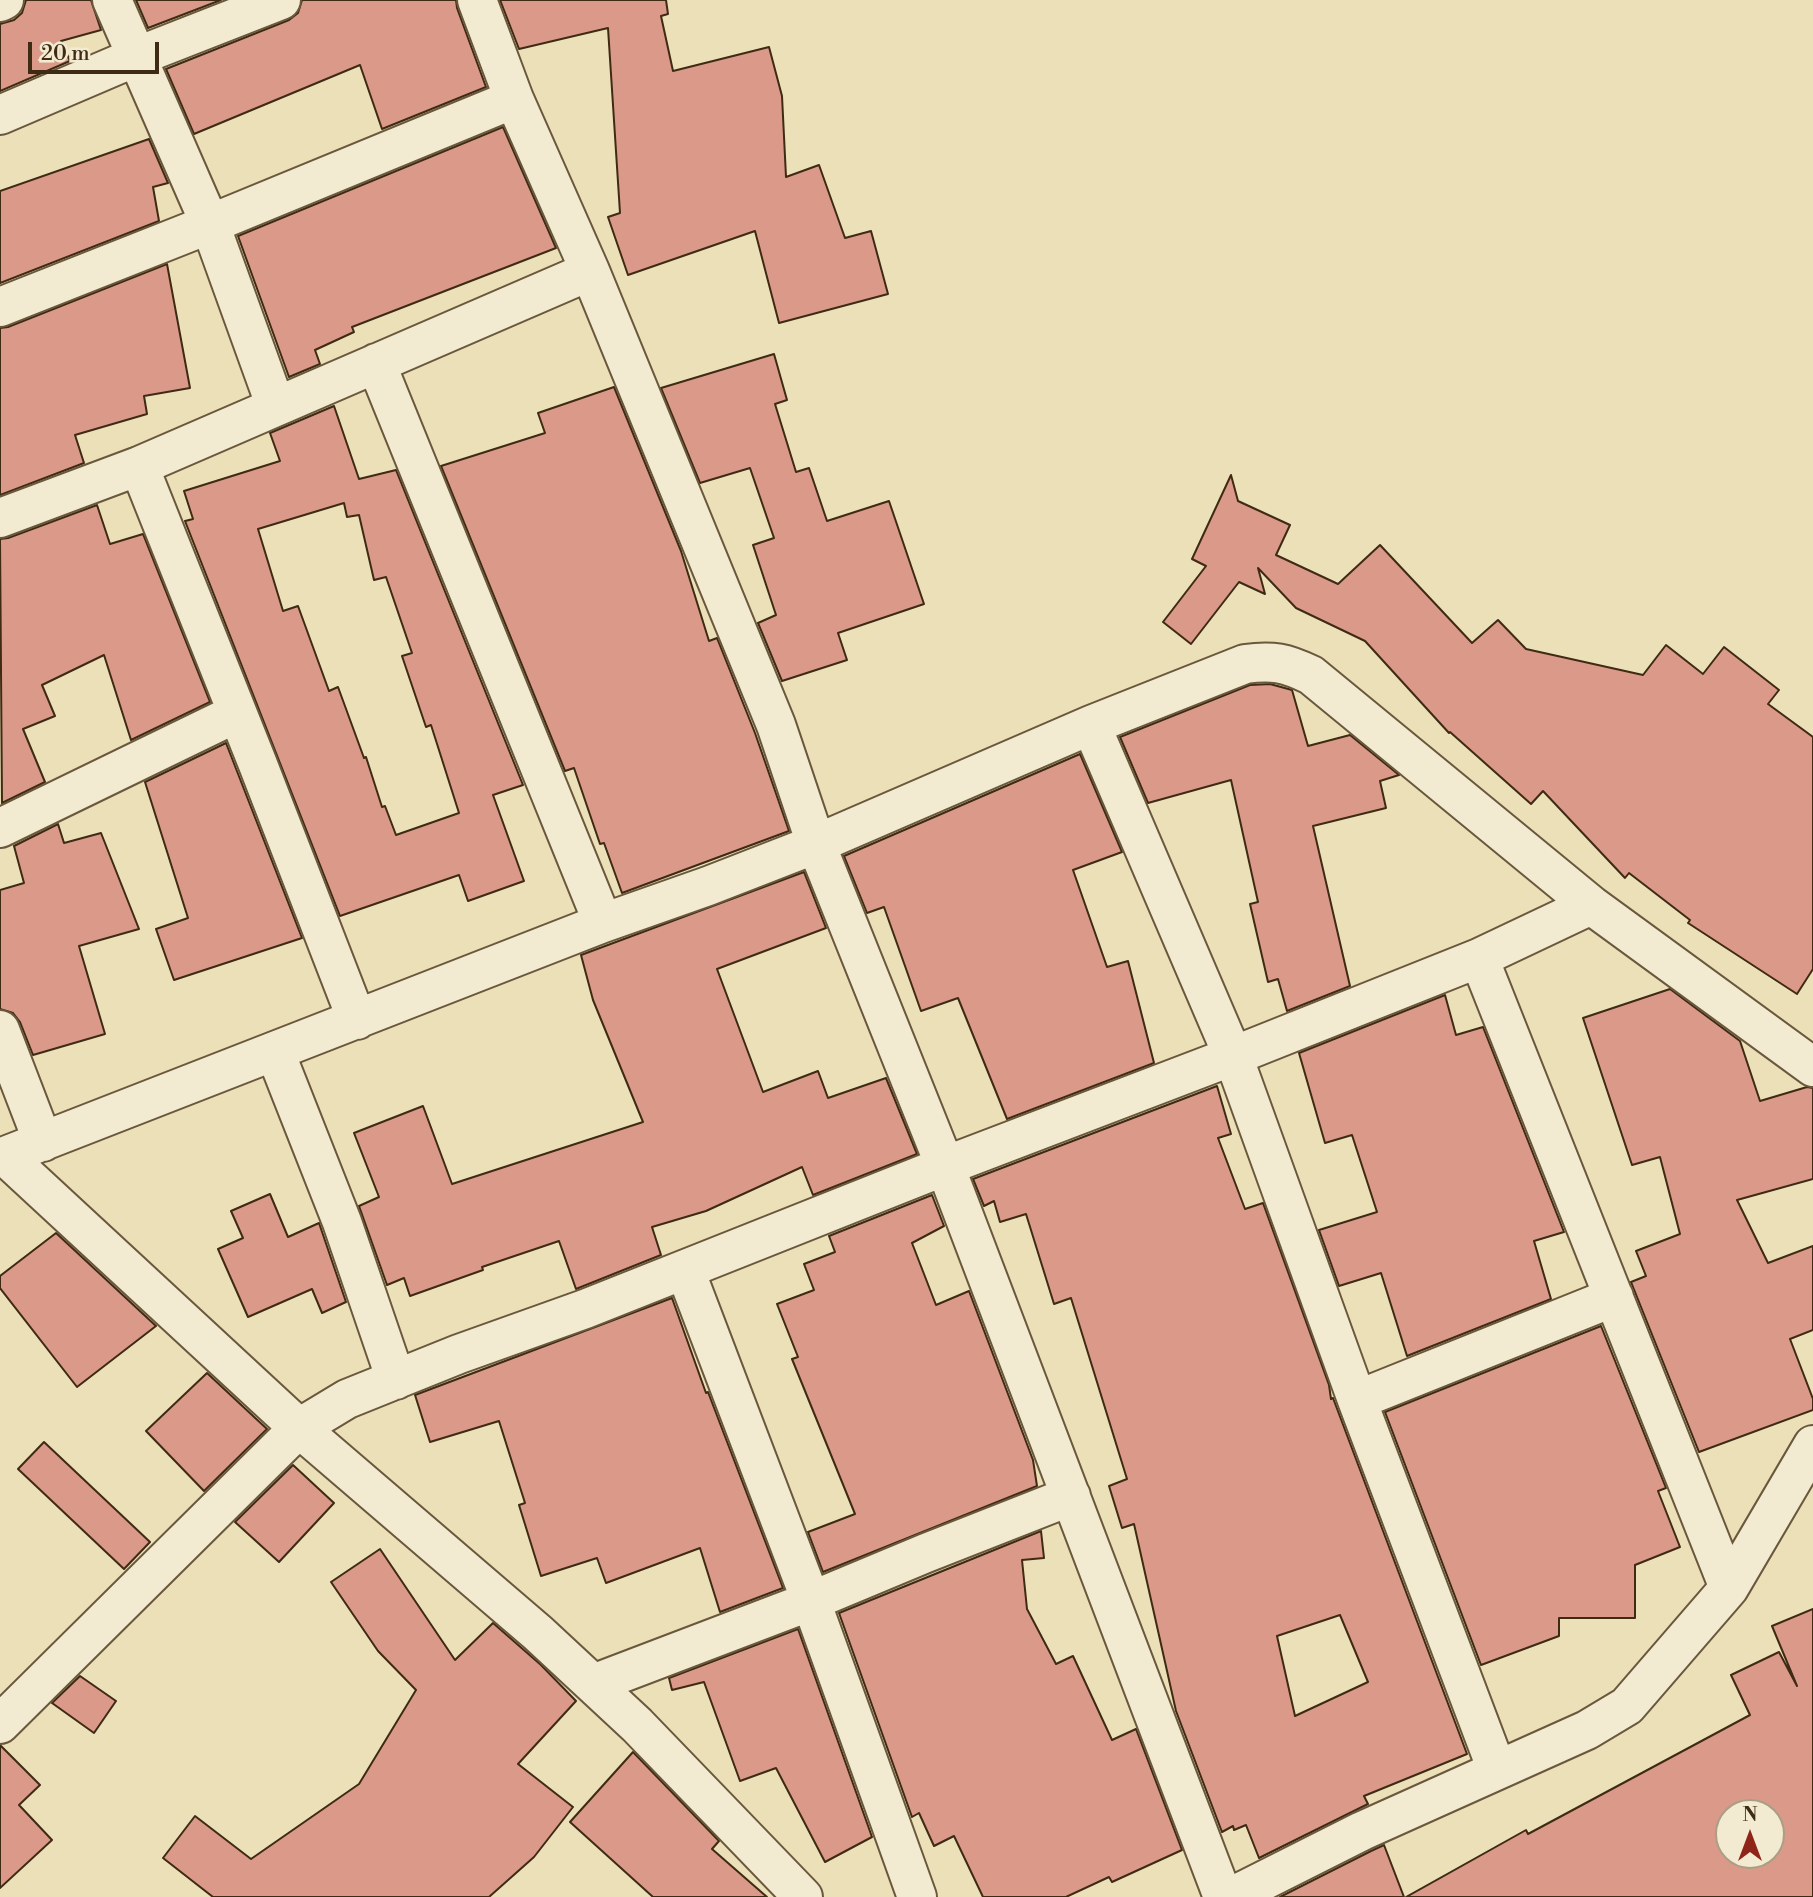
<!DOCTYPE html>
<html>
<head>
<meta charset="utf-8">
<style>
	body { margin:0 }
	#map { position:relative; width:1813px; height:1897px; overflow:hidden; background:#ebe0b8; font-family:"Libre Bodoni",serif }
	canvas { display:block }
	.north { position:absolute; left:1715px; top:1799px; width:70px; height:70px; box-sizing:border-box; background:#f2ebd1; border:2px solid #aa9e85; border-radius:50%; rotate:0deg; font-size:19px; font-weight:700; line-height:28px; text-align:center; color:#3f2a14 }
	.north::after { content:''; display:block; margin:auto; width:24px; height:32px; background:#8f2418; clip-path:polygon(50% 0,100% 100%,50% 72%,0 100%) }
	.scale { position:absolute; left:28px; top:42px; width:131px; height:32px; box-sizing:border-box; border:4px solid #3f2a14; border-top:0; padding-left:9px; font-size:21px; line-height:24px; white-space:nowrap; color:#3f2a14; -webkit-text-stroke:5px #f2ebd1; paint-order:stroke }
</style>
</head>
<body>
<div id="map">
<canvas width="1813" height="1897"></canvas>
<div class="north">N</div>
<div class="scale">20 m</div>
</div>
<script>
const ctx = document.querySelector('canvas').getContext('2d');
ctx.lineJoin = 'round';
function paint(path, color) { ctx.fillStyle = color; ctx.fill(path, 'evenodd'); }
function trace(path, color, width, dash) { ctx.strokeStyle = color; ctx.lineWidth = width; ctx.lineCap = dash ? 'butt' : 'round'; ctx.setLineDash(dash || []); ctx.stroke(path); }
const building = new Path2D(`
	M26,0h65l10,30 -40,11 9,20 -70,30v-67l14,-4 8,-7z
	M136,0h85l-73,28z
	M302,0h154l1,8 29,79 -104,42 -22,-64 -166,69 -28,-65 123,-49 9,-7z
	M500,0h166l2,14 -7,2 12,55 96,-24 13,49 4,81 33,-12 26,73 26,-7 17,63 -109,29 -24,-92 -127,44 -20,-58 12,-4 -12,-185 -89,21z
	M503,127l53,121 -204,79 2,5 -39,18 5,14 -31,13 -51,-141z
	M149,139l19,44 -15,4 6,34 -159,62v-92z
	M167,264l23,124 -46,8 3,18 -72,21 9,28 -84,32v-167l8,-1z
	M774,354l13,46 -12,4 21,68 13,-4 18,53 62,-20 35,103 -86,29 9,27 -65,21 -24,-58 18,-8 -23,-70 21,-7 -24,-70 -50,15 -39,-95z
	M614,387l67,164 28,90 8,-3 38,95 34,98 -167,62 -18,-50 -4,1 -26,-76 -9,3 -124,-305 104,-33 -7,-20z
	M334,406l25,73 37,-9 127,315 -30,10 31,86 -56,20 -9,-26 -119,41 -155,-395 8,-2 -9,-28 96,-30 -10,-28zM344,503l3,14 12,-2 15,65 12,-3 26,76 -10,3 24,71 5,-2 28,88 -63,22 -11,-29 -3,1 -16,-50 -2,1 -26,-71 -9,4 -31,-85 -15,5 -25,-82z
	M1231,475l7,26 52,24 -14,30 62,29 42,-39 92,98 26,-23 28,29 117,26 23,-30 37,29 21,-27 55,43 -11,14 45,33v232l-16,25 -109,-71 2,-3 -61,-47 -4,5 -82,-87 -12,13 -81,-72 -1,1 -84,-92 -69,-33 -38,-40 7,26 -26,-12 -48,62 -28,-22 43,-56 -14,-7z
	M97,505l13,39 33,-10 67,168 -79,38 -27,-85 -62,30 13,31 -32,13 22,53 -43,21 -2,-264 8,-1z
	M1270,684l22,6 16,56 42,-11 49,40 -19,6 6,27 -73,18 37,160 -63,25 -9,-32 -10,3 -18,-78 8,-2 -27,-122 -83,23 -28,-66 130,-52z
	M226,743l76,195 -128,42 -18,-51 32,-11 -43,-136z
	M1080,754l42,98 -49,18 34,97 21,-6 26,102 -147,56 -49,-121 -37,13 -37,-104 -17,6 -23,-57z
	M58,824l6,19 37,-10 38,96 -60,17 26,88 -72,21 -13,-33 -7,-9 -13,-4v-119l24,-7 -10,-37z
	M804,872l22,56 -109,41 46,123 55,-21 10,27 58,-20 31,76 -104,41 -11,-28 -96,44 -54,16 9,28 -85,34 -17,-48 -77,26 1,3 -73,26 -6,-18 -17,7 -28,-79 20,-9 -25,-64 69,-27 29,78 191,-62 -50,-122 -12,-45z
	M1670,989l70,52 20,60 47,-14 6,1v91l-76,21 31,63 45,-17v84l-23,9 23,60v11l-114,42 -68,-170 15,-6 -10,-25 44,-17 -20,-77 -28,8 -49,-147z
	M1445,995l11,40 27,-8 81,205 -30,9 17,58 -144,57 -26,-83 -42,13 -20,-56 58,-18 -25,-77 -27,8 -26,-90z
	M1217,1086l14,48 -13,4 27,71 18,-6 66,182 2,14 2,-1 134,356 -103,42 4,8 -109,54 -13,-33 -12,5 -1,-4 -11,6 -46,-121 -42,-187 -12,4 -13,-42 18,-7 -56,-181 -17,6 -28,-90 -26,8 -6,-21 -10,5 -11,-27zM1340,1615l28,67 -73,34 -18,-80z
	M270,1194l18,43 31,-14 27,79 -24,11 -10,-24 -64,28 -30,-68 25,-11 -12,-27z
	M932,1195l12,31 -32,17 24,62 33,-14 64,169 4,26 -214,86 -15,-40 47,-18 -63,-155 6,-2 -21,-53 37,-14 -10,-26 31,-12 -6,-16z
	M56,1233l100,93 -79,61 -77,-99v-12z
	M672,1298l34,95 2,-1 75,196 -63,24 -20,-64 -94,35 -9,-25 -56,18 -22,-71 6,-2 -26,-82 -69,21 -15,-47z
	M1601,1326l65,162 -8,3 22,56 -45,18v53h-76v18l-78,29 -96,-253z
	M207,1373l60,56 -63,62 -58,-60z
	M44,1442l106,100 -26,27 -106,-100z
	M293,1465l41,38 -55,59 -44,-40z
	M1041,1531l3,27 -22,2 5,49 29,55 17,-8 39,84 24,-11 46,121 -70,32 -3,-5 -43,20h-83l-29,-61 -20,10 -15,-33 -7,4 -73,-204z
	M380,1549l75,111 38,-37 48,42 35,36 -58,63 55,43 -39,50 -45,40h-276l-50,-39 32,-42 56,43 108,-75 57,-94 -38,-39 -47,-69z
	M1813,1609v288h-407l120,-67 2,4 222,-119 -19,-40 48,-23 18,34 -25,-60zM1729,1813h42v42h-42z
	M798,1629l74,208 -47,25 -49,-94 -36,13 -36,-99 -32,8 -3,-12z
	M80,1676l36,25 -22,32 -42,-30z
	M0,1745l40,40 -21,20 33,35 -52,48z
	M633,1752l86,89 -7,8 55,48h-114l-83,-75z
	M1384,1845l20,52h-124l91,-46z`);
paint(building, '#da9989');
trace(building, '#3f2a14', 2);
const minor = new Path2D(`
	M112,0l98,224 66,183
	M477,0l37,99 76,172 186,454 40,119 129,322 278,731
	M0,2l4,-2
	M0,115l138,-59 143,-56
	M0,307l210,-83 304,-125
	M376,363l227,560
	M139,466l118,296 100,258
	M0,518l139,-52 451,-195
	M1091,725l142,331 124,344 140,370
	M0,828l237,-115
	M1479,958l250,630
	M0,1030l43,112
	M275,1052l67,170 54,158
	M5,1156l294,272 239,205 99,92 166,172
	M0,1158l603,-235 105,-37 108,-42 275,-119 154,-61c28,-4 41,-1 66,11l280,230 222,162
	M685,1270l126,331 106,296
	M1357,1400l257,-103
	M593,1684l218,-83 115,-48 145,-57
	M0,1724l299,-296 48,-29 112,-45 126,-45 360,-143 288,-110 246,-98 112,-53
	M1231,1897l131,-66 225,-101 40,-24 102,-118 84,-143`);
trace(minor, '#6a583d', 42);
trace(minor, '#f2ebd1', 38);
</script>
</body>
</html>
